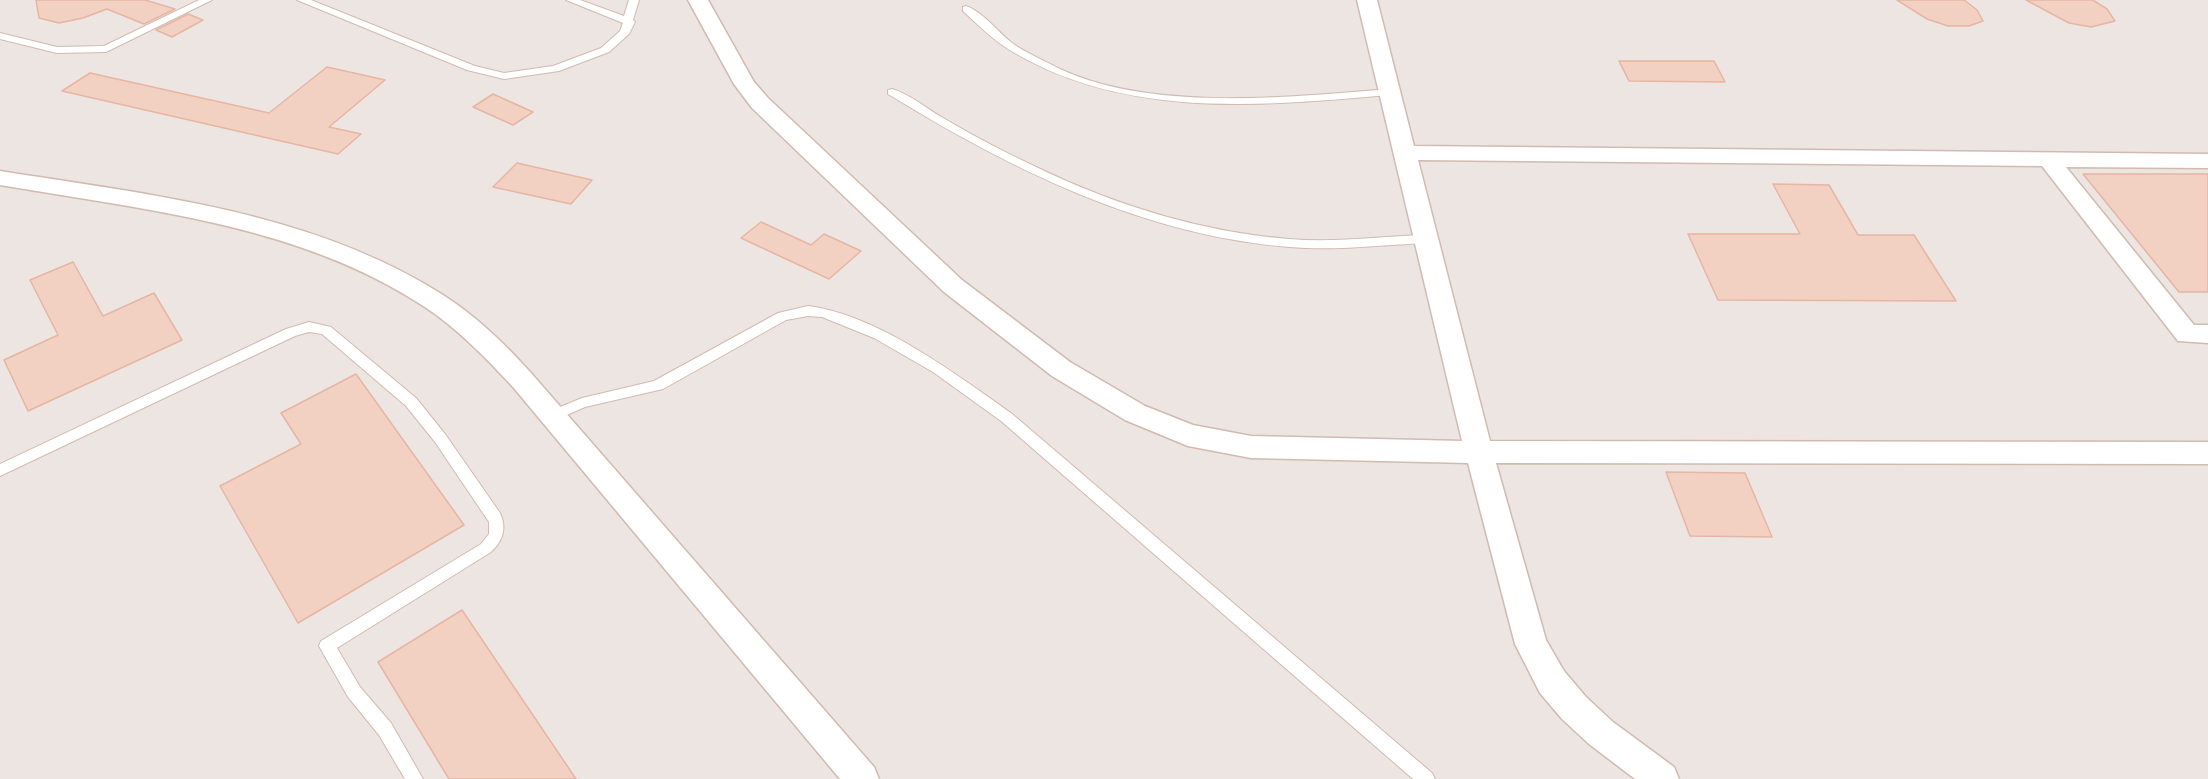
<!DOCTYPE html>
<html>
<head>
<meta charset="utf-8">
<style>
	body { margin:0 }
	canvas { display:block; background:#fdf4eb }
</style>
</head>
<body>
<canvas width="2208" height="779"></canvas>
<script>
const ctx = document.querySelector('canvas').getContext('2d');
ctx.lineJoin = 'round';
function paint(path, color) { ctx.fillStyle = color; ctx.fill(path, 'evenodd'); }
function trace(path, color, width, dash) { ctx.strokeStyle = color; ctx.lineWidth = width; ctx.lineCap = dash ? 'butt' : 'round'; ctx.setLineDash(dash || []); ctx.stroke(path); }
paint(new Path2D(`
	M0,0h2208v779h-2208z`), '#ede5e1');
const building = new Path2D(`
	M36,0h109l30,9 -31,15 -37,-15 -24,9 -24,5 -20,-5z
	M1897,0h67l13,10 6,11 -14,5h-21l-21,-7z
	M2026,0h67l14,9 8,12 -24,6 -22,-4z
	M188,14l15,6 -31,17 -16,-7z
	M1619,61h95l11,21 -96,-1z
	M327,67l58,13 -56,47 32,7 -23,20 -276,-63 28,-18 179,40z
	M493,94l40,18 -20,13 -40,-18z
	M517,163l75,17 -21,24 -78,-17z
	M2083,174h125v118h-29z
	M1773,184l56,1 29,50h56l42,66 -238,-1 -30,-66h112z
	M761,222l50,23 13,-11 37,17 -32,28 -88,-41z
	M73,262l30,54 51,-23 28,47 -154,71 -24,-51 54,-25 -28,-55z
	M356,374l108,151 -166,98 -78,-137 81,-42 -20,-31z
	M1666,472l79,1 27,64 -82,-1z
	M462,610l114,169h-127l-71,-117z`);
paint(building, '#f3d1c2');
trace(building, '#e6b5a3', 1.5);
const service = new Path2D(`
	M199,0h13l-106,52 -49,1 -57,-14v-6l57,14 47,-1z
	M297,0h14l164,66 29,7 49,-7 48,-18 19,-17 3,-8 -57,-23h14l44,16 5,-16h10l-6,20 2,2 -6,12 -20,18 -50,19 -55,8 -37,-9z
	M966,6c17,6 32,26 46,37 14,10 33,18 48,26 92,43 231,28 330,20l5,3 -5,3c-128,11 -267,25 -382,-46 -16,-10 -31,-25 -45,-38v-4z
	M892,89c18,5 35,20 51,29 31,18 61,34 93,49 79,38 165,65 253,72 46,4 92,-3 137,-4l6,4 -6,4c-45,2 -91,8 -137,4 -146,-12 -277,-77 -401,-153v-4z
	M808,306c70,9 146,67 203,107l421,360 3,6h-22l-412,-358 -68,-49 -59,-34 -52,-21 -14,-1 -22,4 -123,69 -78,18 -32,14 -5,-1 -2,-4 2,-4 34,-14 72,-17 124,-68z
	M309,322l22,5 85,71 29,36 55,79c7,15 3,28 -9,39l-154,96 23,39 31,36 32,56h-18l-26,-44 -31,-38 -29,-51 2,-5 160,-97 8,-10v-12l-54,-80 -29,-36 -84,-72 -13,-2 -14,4 -295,140v-12l286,-135z`);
const minor = new Path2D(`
	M688,0h20l46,82 14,16 194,182 108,82 75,44 48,19 58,11 211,5 -105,-441h20l37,146 794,8v14l-142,-1 128,158h14v18l-30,-2 -136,-175 -624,-6 72,281 718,1v22l-712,-1 50,177 18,31 22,26 27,25 61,45 5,12h-44l-46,-35 -27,-25 -22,-26 -25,-49 -47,-181 -217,-5 -63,-12 -63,-26 -73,-44 -108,-84 -192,-184 -18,-24z
	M0,171c151,24 311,40 443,124 33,21 62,49 88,78l343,394 5,12h-39l-327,-392c-27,-29 -55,-58 -88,-80 -126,-83 -279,-97 -425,-122z`);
trace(service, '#d1bab0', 2);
trace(minor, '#d1bab0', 3);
paint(service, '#fff');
paint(minor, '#fff');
</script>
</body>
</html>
